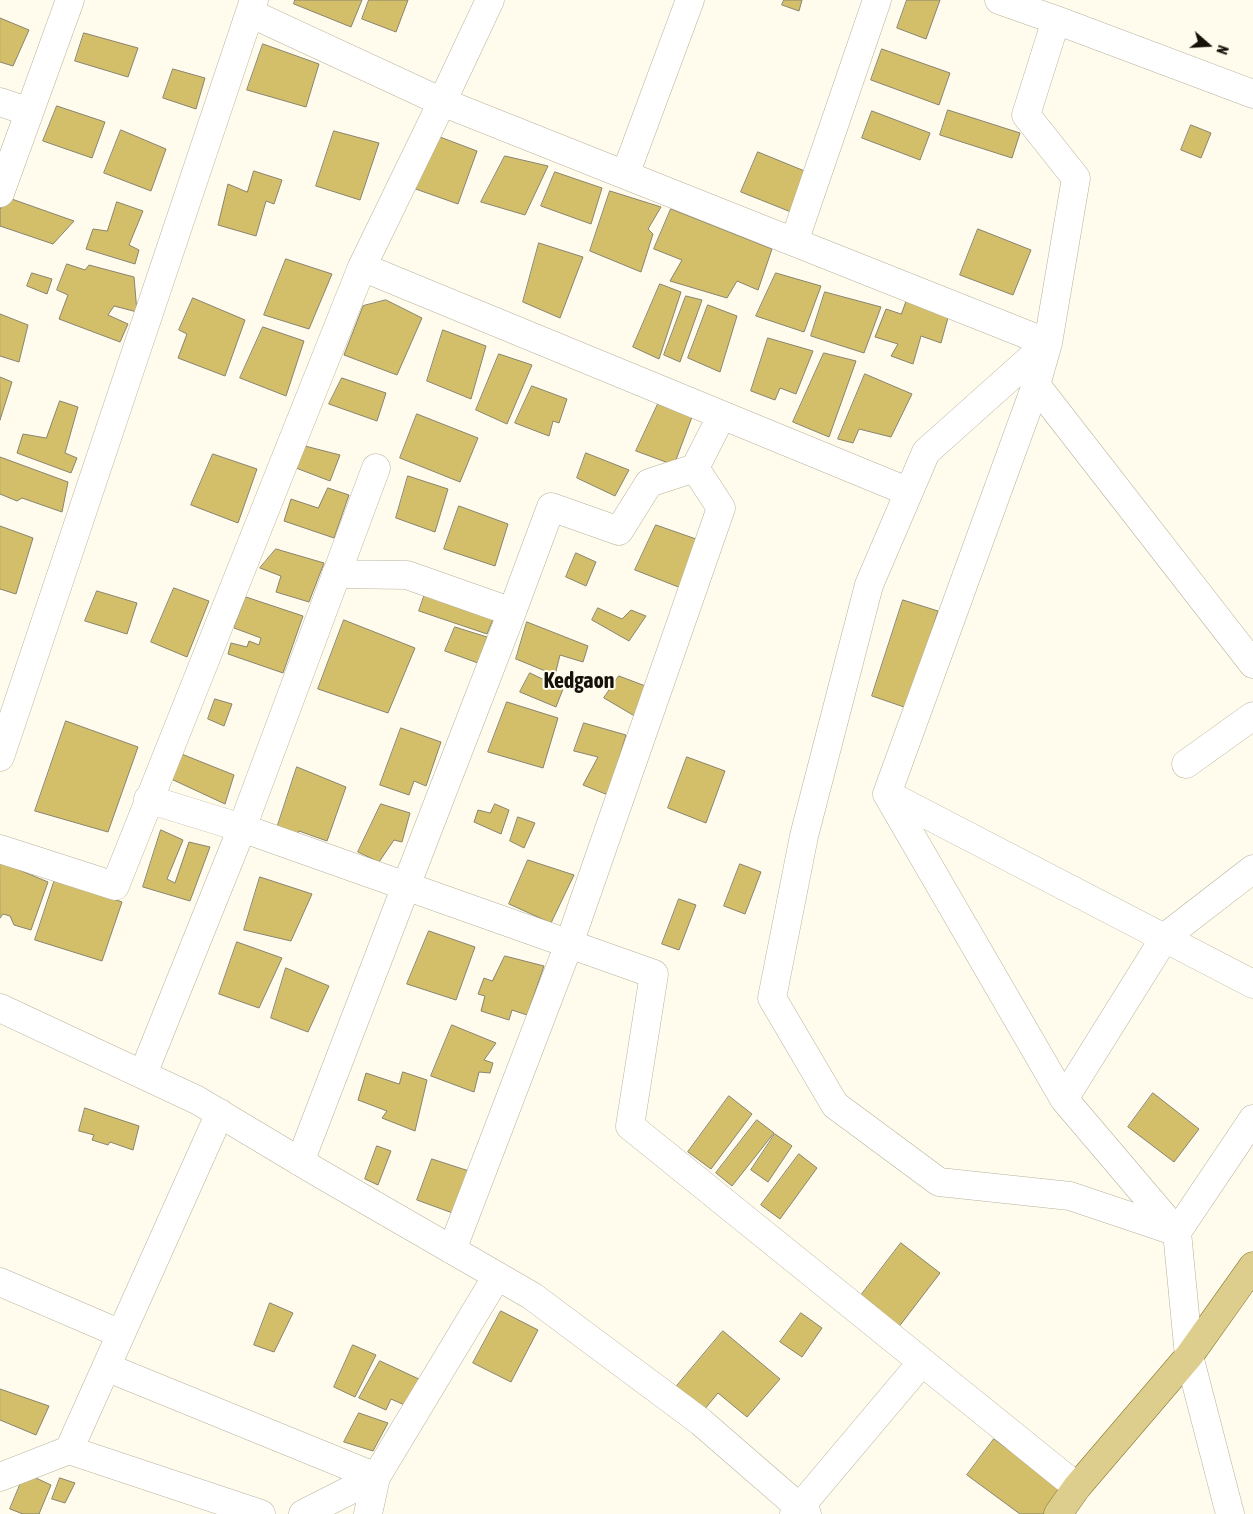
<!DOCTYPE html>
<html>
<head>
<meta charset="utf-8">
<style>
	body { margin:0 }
	#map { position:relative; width:1253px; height:1514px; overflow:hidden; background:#fffbed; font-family:"Asap Condensed",sans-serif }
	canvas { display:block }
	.north { position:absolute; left:1183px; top:20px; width:50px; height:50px; -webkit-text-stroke:4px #fffbed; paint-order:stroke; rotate:109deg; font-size:14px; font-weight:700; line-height:20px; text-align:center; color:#14120a }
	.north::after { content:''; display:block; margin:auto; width:18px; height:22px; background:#14120a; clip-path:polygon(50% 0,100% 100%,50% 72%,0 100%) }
</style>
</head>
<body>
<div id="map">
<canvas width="1253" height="1514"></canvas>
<div class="north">N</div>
</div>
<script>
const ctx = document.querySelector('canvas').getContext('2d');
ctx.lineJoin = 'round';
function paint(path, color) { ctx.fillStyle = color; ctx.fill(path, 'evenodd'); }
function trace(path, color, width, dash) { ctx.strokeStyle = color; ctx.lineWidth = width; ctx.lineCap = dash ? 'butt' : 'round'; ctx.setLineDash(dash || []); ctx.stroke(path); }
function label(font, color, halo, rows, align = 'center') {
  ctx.font = font + ' "Asap Condensed",sans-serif'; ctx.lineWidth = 4; ctx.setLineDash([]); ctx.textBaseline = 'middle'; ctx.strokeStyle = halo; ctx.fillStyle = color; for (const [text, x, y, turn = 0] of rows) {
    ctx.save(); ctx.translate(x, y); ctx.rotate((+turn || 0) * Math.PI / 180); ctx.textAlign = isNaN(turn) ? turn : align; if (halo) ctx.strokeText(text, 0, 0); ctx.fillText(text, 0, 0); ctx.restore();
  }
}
const building = new Path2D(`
	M295,0h67l-11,27 -57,-23z
	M369,0h39l-12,32 -34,-13z
	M784,0h18l-3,11 -17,-6z
	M907,0h33l-14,39 -29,-11z
	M0,18l29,12 -16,36 -13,-4z
	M84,33l54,15 -10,29 -53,-16z
	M263,44l56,20 -13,43 -59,-17z
	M882,49l68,24 -11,32 -68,-25z
	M173,69l32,9 -9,31 -33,-11z
	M57,106l48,16 -13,36 -49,-17z
	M948,110l72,23 -8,25 -72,-23z
	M872,111l58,22 -10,27 -58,-22z
	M1191,125l20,8 -10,25 -20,-8z
	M121,130l45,19 -15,42 -47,-18z
	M334,131l45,12 -19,57 -44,-14z
	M432,134l45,17 -19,53 -48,-17z
	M758,152l49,20 -16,40 -50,-20z
	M505,156l43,10 -23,49 -44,-13z
	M254,171l28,9 -8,24 -8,-3 -10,35 -38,-11 10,-41 19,8z
	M555,172l47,16 -11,36 -50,-18z
	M610,191l51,16 -13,22 5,5 -12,38 -51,-21z
	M6,197l68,24 -21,23 -53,-18v-16z
	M117,202l26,9 -14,34 10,5 -4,14 -49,-15 7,-20 14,2z
	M671,209l101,40 -14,41 -21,-9 -10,17 -57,-17 12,-21 -28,-11z
	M978,229l53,21 -18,45 -53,-20z
	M539,243l44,14 -23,61 -37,-16z
	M286,259l46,15 -23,55 -45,-14z
	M67,264l18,6 4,-5 45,12 3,35 -23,-6 -6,9 20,9 -8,18 -61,-23 9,-24 -11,-5z
	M32,273l20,6 -5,15 -20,-8z
	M776,273l45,13 -17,46 -48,-16z
	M660,284l21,8 -22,67 -26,-12z
	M825,292l56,15 -17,46 -53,-17z
	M686,296l16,4 -22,62 -16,-7z
	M908,297l41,17 -8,29 -20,-7 -8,28 -22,-8 7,-12 -23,-7 11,-28 15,5z
	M193,298l52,22 -20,56 -47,-18 9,-24 -8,-4z
	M386,300l36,18 -25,57 -53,-20 19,-49z
	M708,305l29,11 -17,56 -32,-14z
	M0,314l28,11 -9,37 -19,-6z
	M263,327l41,14 -18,55 -46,-18z
	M443,330l43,16 -15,53 -44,-18z
	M768,338l45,13 -17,43 -16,-6 -5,12 -24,-9z
	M824,353l32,8 -27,76 -36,-15z
	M499,354l33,11 -25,59 -31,-14z
	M865,374l47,20 -21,43 -32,-8 -6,14 -15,-4z
	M0,377l12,5 -12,38z
	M342,378l44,15 -9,28 -48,-17z
	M532,386l35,13 -8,24 -6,-2 -4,15 -34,-13z
	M60,401l18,6 -13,46 12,5 -6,15 -54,-20 6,-19 23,4z
	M658,404l34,13 -18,48 -38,-14z
	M417,414l61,24 -18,44 -60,-24z
	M305,446l35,9 -10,26 -34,-13z
	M586,453l43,17 -14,26 -38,-18z
	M213,454l44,15 -19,54 -47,-18z
	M0,457l68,25 -6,30 -40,-14 -5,3 -17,-7z
	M408,476l40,13 -13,43 -39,-14z
	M328,488l21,7 -15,43 -50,-17 7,-22 27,9z
	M459,506l49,18 -13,42 -51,-17z
	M656,525l40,14 -15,49 -46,-18z
	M0,526l33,12 -17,56 -16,-5z
	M276,549l48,14 -15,39 -33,-10 5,-16 -21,-8z
	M576,553l20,9 -10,24 -20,-9z
	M174,588l35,13 -22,56 -36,-15z
	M427,588l69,24 -9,22 -68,-23z
	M97,591l40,12 -10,31 -42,-13z
	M246,597l57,19 -20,57 -55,-19 3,-11 16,4 2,-6 10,4 2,-7 -27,-10z
	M903,600l35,11 -31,97 -35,-12z
	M598,608l24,11 9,-9 15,6 -17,25 -37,-21z
	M344,620l71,28 -27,65 -70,-24z
	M527,622l61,24 -5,16 -23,-7 -5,20 -39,-16z
	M455,627l32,10 -9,26 -33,-12z
	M530,673l33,16 -7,18 -36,-15z
	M619,676l29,11 -10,31 -34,-20z
	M215,699l17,5 -8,22 -16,-7z
	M507,702l51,16 -15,50 -55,-16z
	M66,721l72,26 -30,85 -73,-21z
	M584,723l42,12 -18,60 -25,-10 15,-28 -24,-6z
	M401,728l40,14 -15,44 -12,-5 -5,14 -29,-10z
	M179,753l55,22 -9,29 -56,-26z
	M687,757l38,14 -19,52 -38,-15z
	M297,767l49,20 -19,54 -28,-10 -4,7 -19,-7z
	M381,804l29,9 -8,29 -8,-2 -15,22 -21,-10z
	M495,804l14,6 -8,24 -27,-12 4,-12 12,3z
	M518,817l17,6 -11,25 -14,-7z
	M161,830l22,10 -16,39 8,4 14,-41 21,5 -20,54 -47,-14z
	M528,860l46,15 -23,48 -42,-19z
	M0,862l48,20 -17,48 -17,-5 -4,-9 -7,-2 -3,4z
	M740,864l21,8 -16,42 -21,-8z
	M260,877l52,17 -21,47 -47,-11z
	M55,879l67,23 -20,59 -67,-21z
	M679,899l17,6 -17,45 -17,-6z
	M429,931l46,16 -19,53 -49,-16z
	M237,942l45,16 -23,50 -40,-14z
	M505,956l39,10 -17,49 -15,-5 -3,10 -28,-9 4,-15 -7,-2 6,-16 8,3z
	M286,968l43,18 -21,46 -37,-14z
	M452,1025l44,18 -12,17 9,3 -3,10 -11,-1 -5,20 -43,-16z
	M403,1072l24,8 -12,51 -33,-13 5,-7 -29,-11 8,-27 33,11z
	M1153,1093l46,36 -25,33 -46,-35z
	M729,1096l23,18 -41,55 -23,-17z
	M85,1108l54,18 -6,24 -23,-8 -2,3 -16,-5 2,-5 -15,-4z
	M757,1120l17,13 -42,53 -16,-13z
	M775,1134l17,12 -24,36 -17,-12z
	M377,1146l14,5 -13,34 -13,-6z
	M799,1154l18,14 -37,51 -19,-14z
	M432,1159l40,13 -14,43 -41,-15z
	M901,1243l39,30 -42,55 -39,-30z
	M270,1303l23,10 -19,39 -20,-7z
	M501,1311l37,19 -27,52 -38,-19z
	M801,1313l21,15 -20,29 -22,-15z
	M723,1331l57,48 -33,38 -29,-24 -14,17 -28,-23z
	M353,1345l23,10 -21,42 -21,-10z
	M380,1361l41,19 -12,27 -18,-8 -5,11 -27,-12z
	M0,1389l49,17 -13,29 -36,-15z
	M359,1413l29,10 -15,28 -29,-9z
	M994,1439l74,55 -15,20h-33l-53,-39z
	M25,1473l26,12 -12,29h-16l-13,-5z
	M60,1478l15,5 -10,20 -13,-4z`);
paint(building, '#d3be6a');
trace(building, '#89846e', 1);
const minor = new Path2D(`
	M999,0l57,20 197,74
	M250,13l192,89 48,-102
	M0,102l29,10
	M625,175l65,-175
	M0,193l70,-193
	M794,242l83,-242
	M362,267l547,225
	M1048,343l-122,109 -57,133 -65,251 -32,162 63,107 104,77 131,14 107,36 76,-113
	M1036,385l217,279
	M336,574l71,1 105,37
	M0,757l254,-757
	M1186,764l67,-48
	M887,794l149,-409 12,-42 28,-165 -50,-63 30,-95
	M887,794l177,305 113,133 12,124 41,158
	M887,794l366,190
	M148,799l94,29 412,146 -24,152 447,361
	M0,849l115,37 247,-619 80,-165 606,241
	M0,1008l197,92 122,73 213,123 169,126 106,92
	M143,1074l99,-246 134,-360
	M1064,1099l101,-162 88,-68
	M300,1162l106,-276 106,-274 39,-105 68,24 30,-48 46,-15 27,-53
	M452,1250l117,-306 152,-436 -26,-40
	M0,1282l121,52
	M106,1367l270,110 -8,37
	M69,1450l192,64
	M0,1477l69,-27 151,-337
	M303,1514l73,-37 121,-201
	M794,1514l128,-152`);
const major = new Path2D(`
	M1058,1514l19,-27 112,-131 64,-90`);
trace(minor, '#b8b29c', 29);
trace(major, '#88772e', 29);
trace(minor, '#fff', 28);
trace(major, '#ddce8e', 28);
label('bold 22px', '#14120a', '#fffbed', [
	["Kedgaon",579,681]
]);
</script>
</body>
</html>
